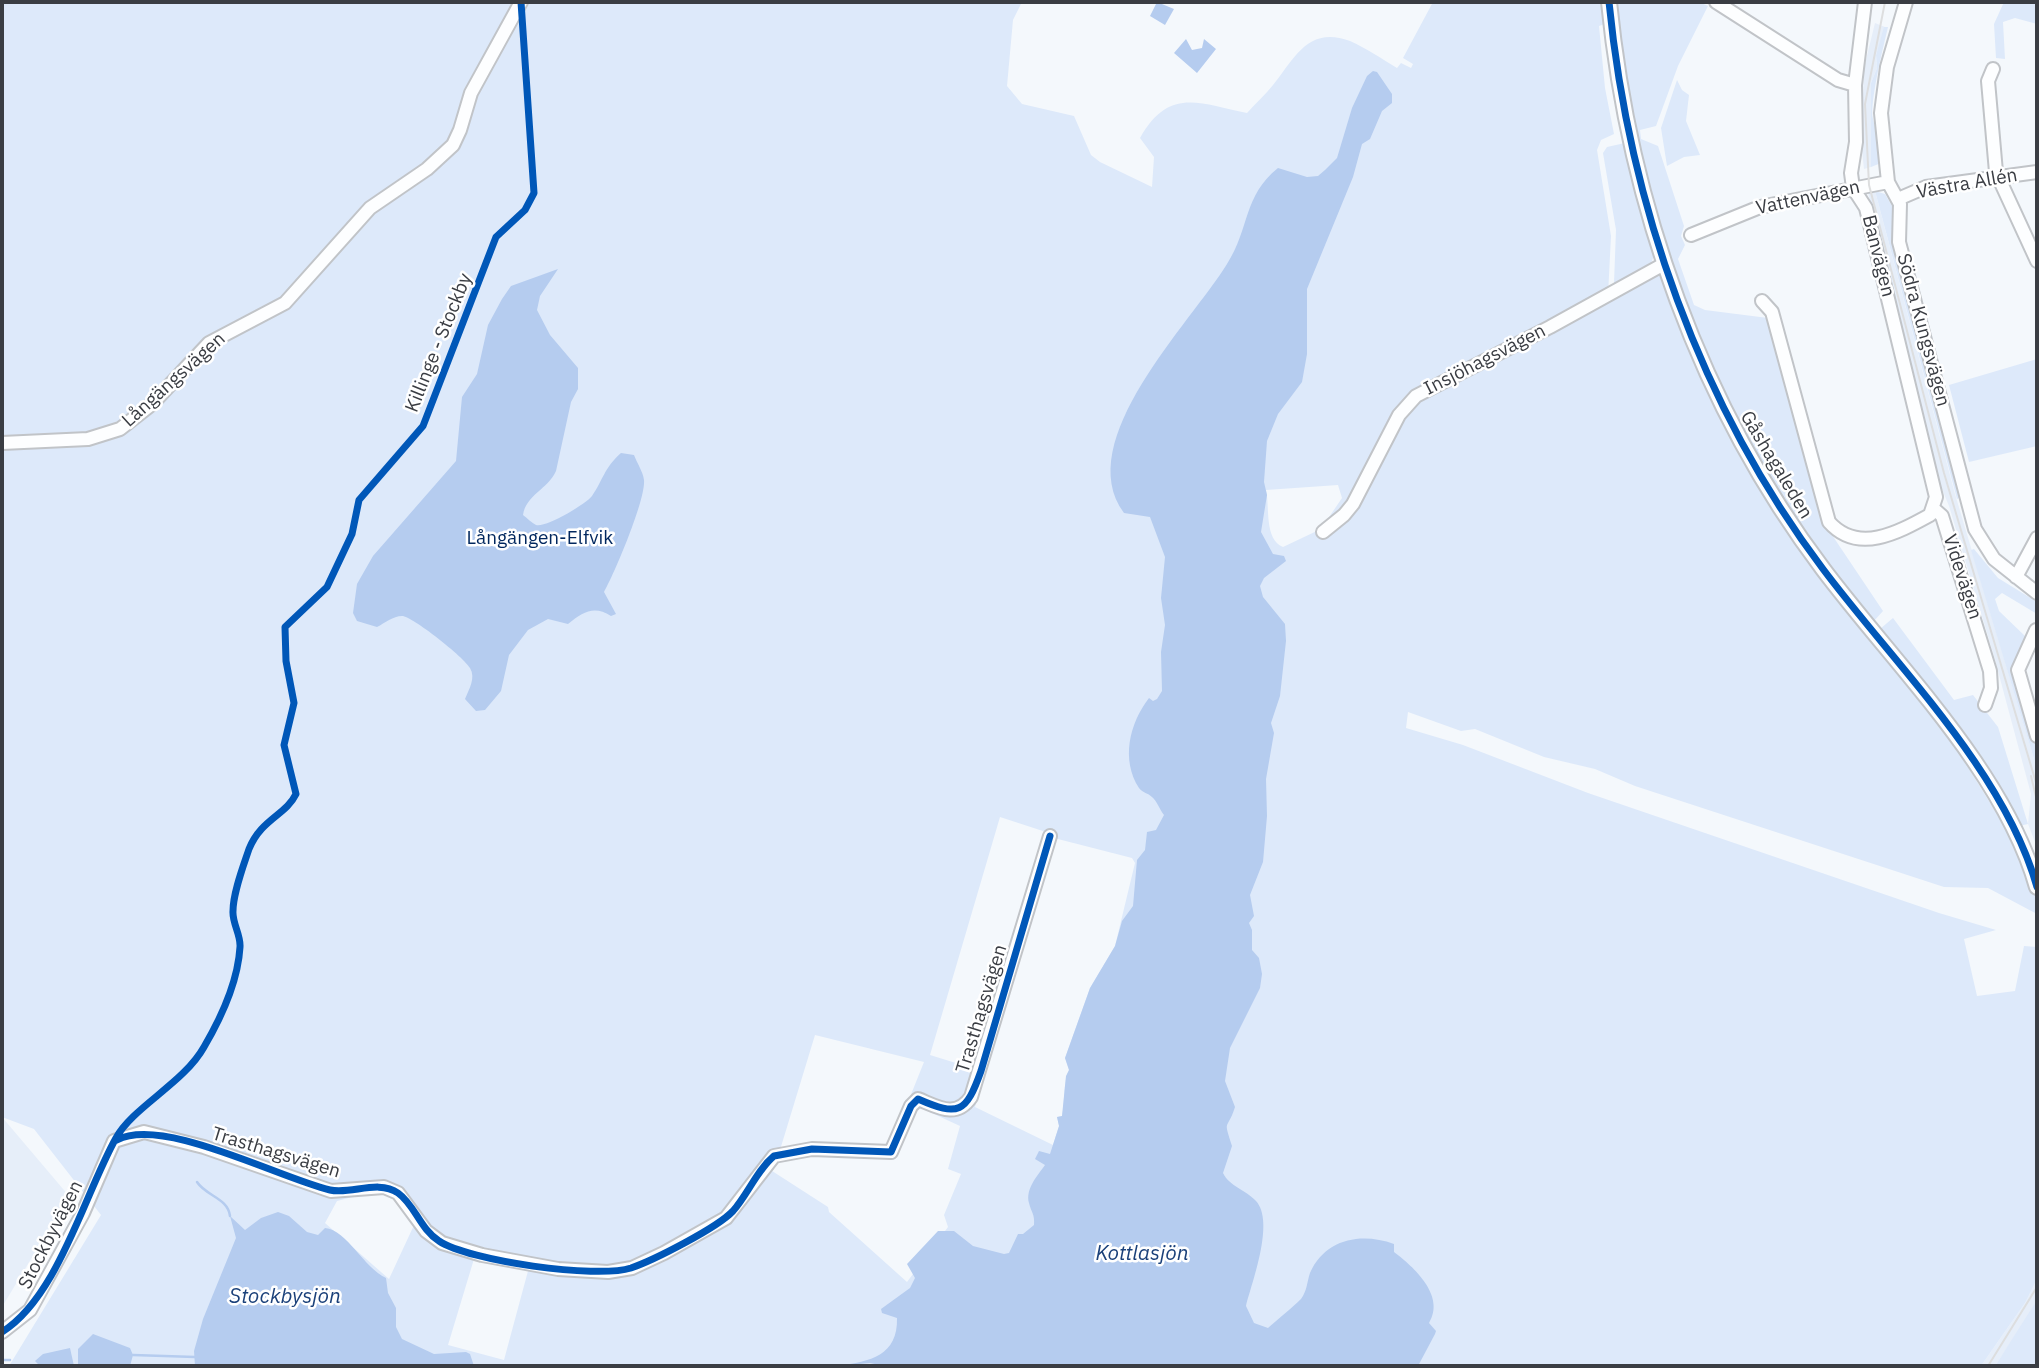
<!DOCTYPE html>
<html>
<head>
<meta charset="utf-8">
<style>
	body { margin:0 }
	#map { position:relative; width:2039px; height:1368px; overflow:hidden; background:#f4f8fc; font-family:"IBM Plex Sans",sans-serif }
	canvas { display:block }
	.frame { position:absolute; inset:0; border:4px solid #3a3d43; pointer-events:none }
</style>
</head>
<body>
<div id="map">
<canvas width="2039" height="1368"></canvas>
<div class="frame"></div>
</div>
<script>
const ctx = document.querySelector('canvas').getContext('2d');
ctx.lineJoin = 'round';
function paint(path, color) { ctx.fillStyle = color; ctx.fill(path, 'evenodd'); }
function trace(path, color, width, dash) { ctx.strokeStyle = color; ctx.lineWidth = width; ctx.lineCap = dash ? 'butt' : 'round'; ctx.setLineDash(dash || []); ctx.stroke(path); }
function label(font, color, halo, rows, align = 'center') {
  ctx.font = font + ' "IBM Plex Sans",sans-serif'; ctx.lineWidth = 5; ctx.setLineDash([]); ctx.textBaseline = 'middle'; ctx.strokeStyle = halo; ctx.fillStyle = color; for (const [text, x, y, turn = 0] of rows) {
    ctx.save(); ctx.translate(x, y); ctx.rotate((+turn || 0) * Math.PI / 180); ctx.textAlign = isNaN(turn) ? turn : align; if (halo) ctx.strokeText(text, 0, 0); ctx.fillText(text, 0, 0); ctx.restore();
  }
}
paint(new Path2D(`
	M1875,23l10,4 -9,28 1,13 -6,15v84l-7,2 -3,-27 3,-74z
	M1875,191l80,303 82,275v78l-9,-23 3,-30 -36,-134 -46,-154 -10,-24 -13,-52 -54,-220 -4,-18z
	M2,1117l67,79 -67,111z
	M2037,1279v21l-8,15 -34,51h-14l44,-63z`), '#e6eef9');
paint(new Path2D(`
	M2,2h1020l-9,18 -6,66 15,18 52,12 17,39 9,7 52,25 2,-30 -14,-19c29,-51 58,-35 107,-25 9,-10 18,-18 26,-28 21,-26 35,-60 77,-44 16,7 32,18 47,27l4,-5 10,5 2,-4 -10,-6 30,-56h170l2,22 -6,2 6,62 9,46 -13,6 -4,10 14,86 -3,59 -180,99 143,-71 79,-48h9l61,139 62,105 56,82 86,105 39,53 50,81 23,59 1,15 -49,-26 -44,-1 -309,-101 -40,-17 -51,-12 -69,-28 -14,2 -53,-19 -2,16 57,17 125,48 351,120 57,17 -32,9 13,57 38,-5 9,-45 13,1v332l-12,24 -44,63h-1972l92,-151 -67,-86 -32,-12zM1338,485l4,13 -21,31 -38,18c-19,-8 -13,-39 -17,-57zM1000,817l49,16 5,5 78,20 3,5 -20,83 -25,42 -25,70 4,12c-6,11 -4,33 -7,46l-5,1 2,9 -6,19 -78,-38 10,-35 -55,-17zM815,1035l109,27 -16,40 52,24 -12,43 13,5 -17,41 4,12 -41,55 -78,-70 -1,-5 -59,-38 11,-19zM383,1189l30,27 2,7 -26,56 -64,-56 12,-22zM474,1259l54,12 -24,89 -56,-15z
	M1616,2h83l9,4 -30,60 -22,60 -16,4 1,9 17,7 26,80 -3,10 4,9 -7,14 16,46 11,5 63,8 56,205 59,88 -9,10c-30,-37 -61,-74 -87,-114 -81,-125 -135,-269 -161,-415 -5,-30 -7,-60 -10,-90z
	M2004,2h33v22l-22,-6 -12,4 2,37 -9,-1 -2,-34z
	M1884,27h4c-4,17 -19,77 -15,92 4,14 6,28 8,44l-10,4v-84l6,-15 -1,-13z
	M1677,80l5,10 7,5 -3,26 14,34 -16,2 -17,9 -6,-38z
	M1625,143l29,113 -3,7 -32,24 -5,-4 2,-53 -13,-77 4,-6z
	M1875,191l10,3 10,17 66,286 -4,2z
	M2037,359v87l-68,16 -20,-77z
	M1974,549l24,29 39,24v12l-35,-21 -7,6 4,12 27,26 -12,30 23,81v21l-66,-219z
	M1893,618l61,82 19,-5 25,32 30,97 -9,2 -78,-121 -61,-76z
	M2037,1300v66h-42z`), '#dde9fa');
paint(new Path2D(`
	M1157,2l17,7 -9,16 -15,-9z
	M1186,39l6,11 10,-2 2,-9 12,10 -19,24 -23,-20z
	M1373,71l4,1 15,22v9l-10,8 -12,28 -8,5 -9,33 -46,112v65l-5,28 -24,32 -11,27 -3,41 3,13 -6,37 12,22 11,2 2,5 -22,17 -4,8 3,11 22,27 1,17 -6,55 -9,27 3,10 -8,46 1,37 -4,46 -13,33 4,21 -5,7 3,7v20l7,8 3,16 -2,14 -30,60 -5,33 10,26c-8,25 -12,10 -3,39l-9,27c6,13 23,17 33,28 19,21 -4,81 -10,105l8,17 14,5c8,-7 26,-22 33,-29 6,-8 6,-17 9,-26 15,-34 51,-41 84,-29v8c20,15 52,44 35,71l7,8 -1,3 -17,32h-534l-14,-3 -31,3c31,-5 59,-10 58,-48l-15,-5 -1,-4 29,-21 5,-10 -8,-14 31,-33h16l19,15 31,8 5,-1 9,-19h5l11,-9c1,-11 -3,-13 -5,-22 -4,-14 9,-28 16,-38l-10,-6 4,-8 11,3 9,-28 -2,-9 5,-1 4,-40 3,-6 -4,-12 25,-70 25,-42 7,-25 11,-15 4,-46 8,-10 2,-18 9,-2 8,-15c-4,-5 -7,-14 -12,-18 -4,-4 -9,-4 -13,-9 -18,-28 -10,-64 10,-90l4,3 4,-2 5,-8 -1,-39 4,-27 -4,-27 4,-41 -15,-40 -26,-4c-53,-72 66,-189 103,-249 23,-36 16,-68 51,-96l29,9 11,-1 7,-6 12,-12 15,-50 15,-32z
	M558,269l-18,27 -3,14 13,25 28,33v21l-7,13 -15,69c-8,18 -30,24 -33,44 4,3 9,8 13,10 10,3 50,-21 56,-29 11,-16 12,-28 29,-43l13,2c3,8 9,17 10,25 2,19 -30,95 -40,112l12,22 -5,2c-17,-11 -28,-4 -43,8l-20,-5 -20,11 -19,25 -8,36 -16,19 -9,1 -11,-12c4,-10 11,-21 5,-31 -5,-10 -58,-52 -68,-52 -9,0 -17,7 -25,11l-20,-6 -4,-8 4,-29 16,-28 83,-95 6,-64 15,-23 11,-49 14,-26 9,-13z
	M278,1212l11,4 18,16 11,3 7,-7c22,2 39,40 61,50l2,15 8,15v19l6,12 32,15 32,-2 4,2 4,12h-279l-1,-15 9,-32 33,-81 -6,-22 15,14 16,-12z
	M93,1334l37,14 3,7 -3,11h-52v-17z
	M70,1348l4,18h-34l-5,-5 8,-7z`), '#b5ccef');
trace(new Path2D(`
	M197,1182c9,14 31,16 33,34
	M133,1355l62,2
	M4,1360h6`), '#b5ccef', 2.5);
const minor = new Path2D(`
	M1716,2l122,78 17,5
	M1906,2l-19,65 -6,46 7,69 12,22 -1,38 76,287 19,30 43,34
	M1993,69l-5,12 8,91 41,89
	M1898,199l28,-12 111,-15
	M1691,235l69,-28 128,-25
	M1762,301l10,11 3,11 54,199c29,33 70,10 101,-7l6,-18 -70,-289 -13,-20 -2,-15 5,-31 -1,-57 10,-83
	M2,443l86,-4 32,-10 32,-25 57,-61 76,-40 85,-95 57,-39 26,-24 7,-15 11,-37 50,-91
	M1934,509l8,7 48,155 1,17 -6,17
	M1323,532l21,-17 9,-11 46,-89 17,-19 134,-69 114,-63
	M2016,577l21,-39
	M2036,630l-18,40 19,66
	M2,1332l28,-22 53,-97 31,-72 30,-9 60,15 127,44 53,-4 14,6 28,38 16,12 40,12 76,14 50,3 24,-4 32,-15 62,-35 48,-62 38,-7 79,3 20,-46 7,-7c20,8 38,20 53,-2l79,-261`);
const major = new Path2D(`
	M1609,2c20,202 91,404 214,567 72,96 181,201 214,318`);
trace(minor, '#c1c4c8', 16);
trace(major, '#c1c4c8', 18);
trace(minor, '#fdfeff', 12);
trace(major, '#fdfeff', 14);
trace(new Path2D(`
	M1885,2l-20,102 4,81 75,288 93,313
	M2031,776l6,25
	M1988,1366l49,-79`), '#dddedf', 2);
trace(new Path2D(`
	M1609,2c20,202 91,404 214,567 72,96 181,201 214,318
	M117,1140c46,-24 162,38 213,50 21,5 48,-11 68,3 17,12 22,36 41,48 30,20 157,38 192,27 23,-8 86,-40 102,-57 15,-17 24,-41 41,-55l38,-7 79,3 20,-46 7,-7c41,18 48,14 63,-28l69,-235
	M2,1332c56,-35 82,-137 114,-194 17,-31 68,-55 88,-91 17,-29 34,-66 36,-100 1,-12 -8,-24 -7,-36 0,-18 10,-44 16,-62 12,-30 37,-34 47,-55l-12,-49 10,-42 -8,-42 -1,-34 42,-40 25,-53 7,-34 64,-74 73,-189 29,-27 9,-17 -13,-191`), '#0057b8', 7);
label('19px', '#3a3d43', '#fff', [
	["Västra Allén",1967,184,-10],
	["Vattenvägen",1808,198,-12],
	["Banvägen",1878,256,76],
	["Södra Kungsvägen",1923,330,75],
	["Killinge - Stockby",439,343,-68],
	["Insjöhagsvägen",1485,360,-27],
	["Långängsvägen",174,380,-42],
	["Gåshagaleden",1776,465,59],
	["Videvägen",1962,577,72],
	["Trasthagsvägen",982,1009,-73],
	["Trasthagsvägen",276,1153,17],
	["Stockbyvägen",51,1235,-63]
]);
label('19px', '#01275e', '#fff', [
	["Långängen-Elfvik",540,539]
]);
label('italic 21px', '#1b417a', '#fff', [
	["Kottlasjön",1142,1254],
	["Stockbysjön",285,1297]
]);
</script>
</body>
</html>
